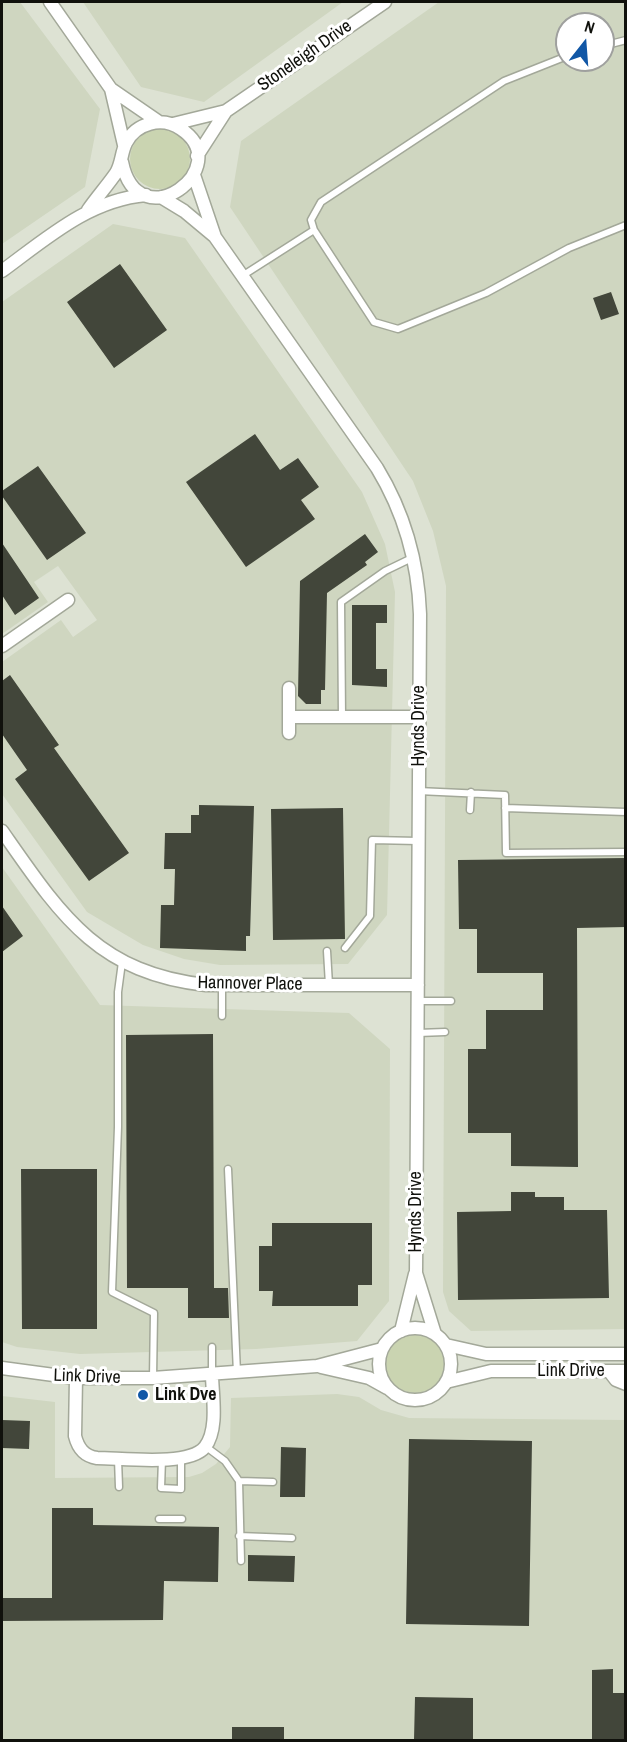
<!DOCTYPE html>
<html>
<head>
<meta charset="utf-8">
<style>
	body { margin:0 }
	#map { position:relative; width:627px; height:1742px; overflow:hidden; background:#dde2d3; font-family:"Archivo Narrow",sans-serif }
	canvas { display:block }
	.frame { position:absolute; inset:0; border:3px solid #10110c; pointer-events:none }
	.north { position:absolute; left:555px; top:12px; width:60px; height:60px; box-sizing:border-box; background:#fff; border:2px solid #9fa09e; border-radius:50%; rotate:17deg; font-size:16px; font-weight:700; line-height:24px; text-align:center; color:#10110c }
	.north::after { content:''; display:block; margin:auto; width:21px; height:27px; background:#1157a6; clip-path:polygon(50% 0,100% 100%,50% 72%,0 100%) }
</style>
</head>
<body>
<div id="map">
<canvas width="627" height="1742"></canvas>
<div class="frame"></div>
<div class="north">N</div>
</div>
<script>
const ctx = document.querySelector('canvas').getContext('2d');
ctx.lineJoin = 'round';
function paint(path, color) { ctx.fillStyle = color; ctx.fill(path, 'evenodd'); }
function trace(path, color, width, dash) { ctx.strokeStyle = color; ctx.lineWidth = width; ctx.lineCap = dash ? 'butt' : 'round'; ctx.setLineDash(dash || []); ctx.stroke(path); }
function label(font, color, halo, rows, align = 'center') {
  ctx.font = font + ' "Archivo Narrow",sans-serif'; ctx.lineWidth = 6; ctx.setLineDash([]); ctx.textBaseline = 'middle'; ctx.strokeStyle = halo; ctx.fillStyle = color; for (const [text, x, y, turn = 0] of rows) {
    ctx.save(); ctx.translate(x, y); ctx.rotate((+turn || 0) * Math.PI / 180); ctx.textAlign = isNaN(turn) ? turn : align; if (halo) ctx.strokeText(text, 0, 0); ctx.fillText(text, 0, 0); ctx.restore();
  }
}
paint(new Path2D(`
	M2,2h18l80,107 -15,78 -83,57z
	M83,2h260l-139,100 -63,-15z
	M439,2h186v1327l-154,2 -22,-20 -6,-19 3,-706 -13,-55 -20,-50 -183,-274 11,-66zM567,24h36v36h-36z
	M113,224l72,14 177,254 23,52 10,48 -8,323 -39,49 -128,1 -36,-6 -41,-14 -56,-33 -85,-118v-132l59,-42 12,17 24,-17 -39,-54 -24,16 14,20 -46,32v-332z
	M2,867l98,138 249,8 41,36 -1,252 -32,40 -101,8 -176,5 -63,-7 -15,-5z
	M337,1394l22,3 22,13 28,8 216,2v320h-623v-344l53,6v76l134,-1 13,-4 14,-9 14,-17 1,-49z`), '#cfd6c0');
paint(new Path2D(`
	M130 159a30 30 0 1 1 60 0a30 30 0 1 1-60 0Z
	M386 1364a29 29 0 1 1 58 0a29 29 0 1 1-58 0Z`), '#cad4b1');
paint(new Path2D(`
	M120,264l47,66 -53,38 -47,-66z
	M611,292l8,22 -18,6 -8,-22z
	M255,434l25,36 18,-12 21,29 -18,13 14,19 -69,48 -60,-85z
	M38,466l48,67 -39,27 -45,-64v-5z
	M365,534l13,18 -13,10 2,3 -40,28 -2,97h-4v14h-15l-8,-8 2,-115z
	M2,543l37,55 -24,17 -13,-20z
	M352,605h35v18h-11v46h11v18l-35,-2z
	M10,675l49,70 -5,3 75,105 -40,28 -74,-102 12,-9 -25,-36v-53z
	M199,805l55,1 -4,130h-4v15l-86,-3 1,-43h13l1,-36h-11l1,-36h26v-18h8z
	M343,808l2,131 -72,1 -2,-131z
	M626,858v69l-49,1 1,239 -67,-1v-33h-43v-84h18v-39h57v-37h-66v-44h-18l-1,-69z
	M2,906l21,30 -21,16z
	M213,1034l1,254h14l1,30h-41v-30h-61l-1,-253z
	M21,1169h76v160h-75z
	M511,1192h24v5h29v13h43l2,88 -151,2 -1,-88 54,-1z
	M272,1223h100v62h-14v21h-86l1,-15h-14v-45h13z
	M2,1420l28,1 -1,28 -27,-1z
	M409,1439l123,2 -3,185 -123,-2z
	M281,1447l25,1 -1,49h-25z
	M52,1508h41v17l126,2 -1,55 -54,-1 -1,39 -161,1v-23h50z
	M248,1555l47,1 -1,26 -46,-1z
	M613,1669v24h13v47h-34v-70z
	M415,1697l58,1v42h-59z
	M232,1727h52v13h-52z`), '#42463a');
const service = new Path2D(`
	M603,46l23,-6
	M567,56l-63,25 -183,121 -10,18 3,10 60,92 24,7 88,-36 83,-45 57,-23
	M242,276l72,-46
	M342,717l-1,-115 44,-31 29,-14
	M418,791l87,4 1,58 120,-1
	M505,808l121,4
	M470,810l1,-18
	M345,948l25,-32 2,-76 46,1
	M327,951l2,34
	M122,962l-4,30v135l-6,165 42,21 -1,65
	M222,986v30
	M418,1001h33
	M418,1033l27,-1
	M228,1169l9,204
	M212,1374v-27
	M205,1446l20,15 14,20 34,1
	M118,1459l1,28
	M162,1459l-1,29 20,1v-30
	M239,1481l2,80
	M159,1519h23
	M239,1536l53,2`);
const minor = new Path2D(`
	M50,2l61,87 13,56
	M111,89l48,33
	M173,124l53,-13 159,-109
	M197,156l29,-45
	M194,175l21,62 162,231c28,46 41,93 43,146l-4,659 19,61
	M161,197l23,14 30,25
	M88,210c9,-13 19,-24 28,-37 6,-10 5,-20 10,-30 10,-20 36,-27 55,-14 57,38 -43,113 -59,33
	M2,271c45,-33 87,-71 144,-76
	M2,646l66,-46
	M289,717h130
	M289,733v-45
	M2,831c58,83 95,142 204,154h212
	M379 1364a36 36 0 1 1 72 0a36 36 0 1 1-72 0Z
	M401,1331l14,-57
	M446,1345l40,9h140
	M321,1367l48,11 18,10
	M2,1368l74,10h77l164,-12 65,-17
	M609,1371l7,9 10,4
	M76,1378l-1,58c3,12 9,20 22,22 25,0 92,9 108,-11 14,-18 7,-53 7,-73
	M446,1382l45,-11h135`);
trace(service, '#a3a899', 9);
trace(minor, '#a3a899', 15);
trace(service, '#fff', 6);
trace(minor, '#fff', 12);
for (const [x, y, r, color] of [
	[143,1395,6,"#1157a6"]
]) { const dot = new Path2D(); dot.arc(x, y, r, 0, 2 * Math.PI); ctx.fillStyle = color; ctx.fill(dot); trace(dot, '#fff', 2); }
label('18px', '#10110c', '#fff', [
	["Stoneleigh Drive",305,56,-35],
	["Hynds Drive",419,726,-90],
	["Hannover Place",250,984,1],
	["Hynds Drive",416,1212,-90],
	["Link Drive",571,1371],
	["Link Drive",87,1377,2]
]);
label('bold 18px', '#10110c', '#fff', [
	["Link Dve",155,1395]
], 'left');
</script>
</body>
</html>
